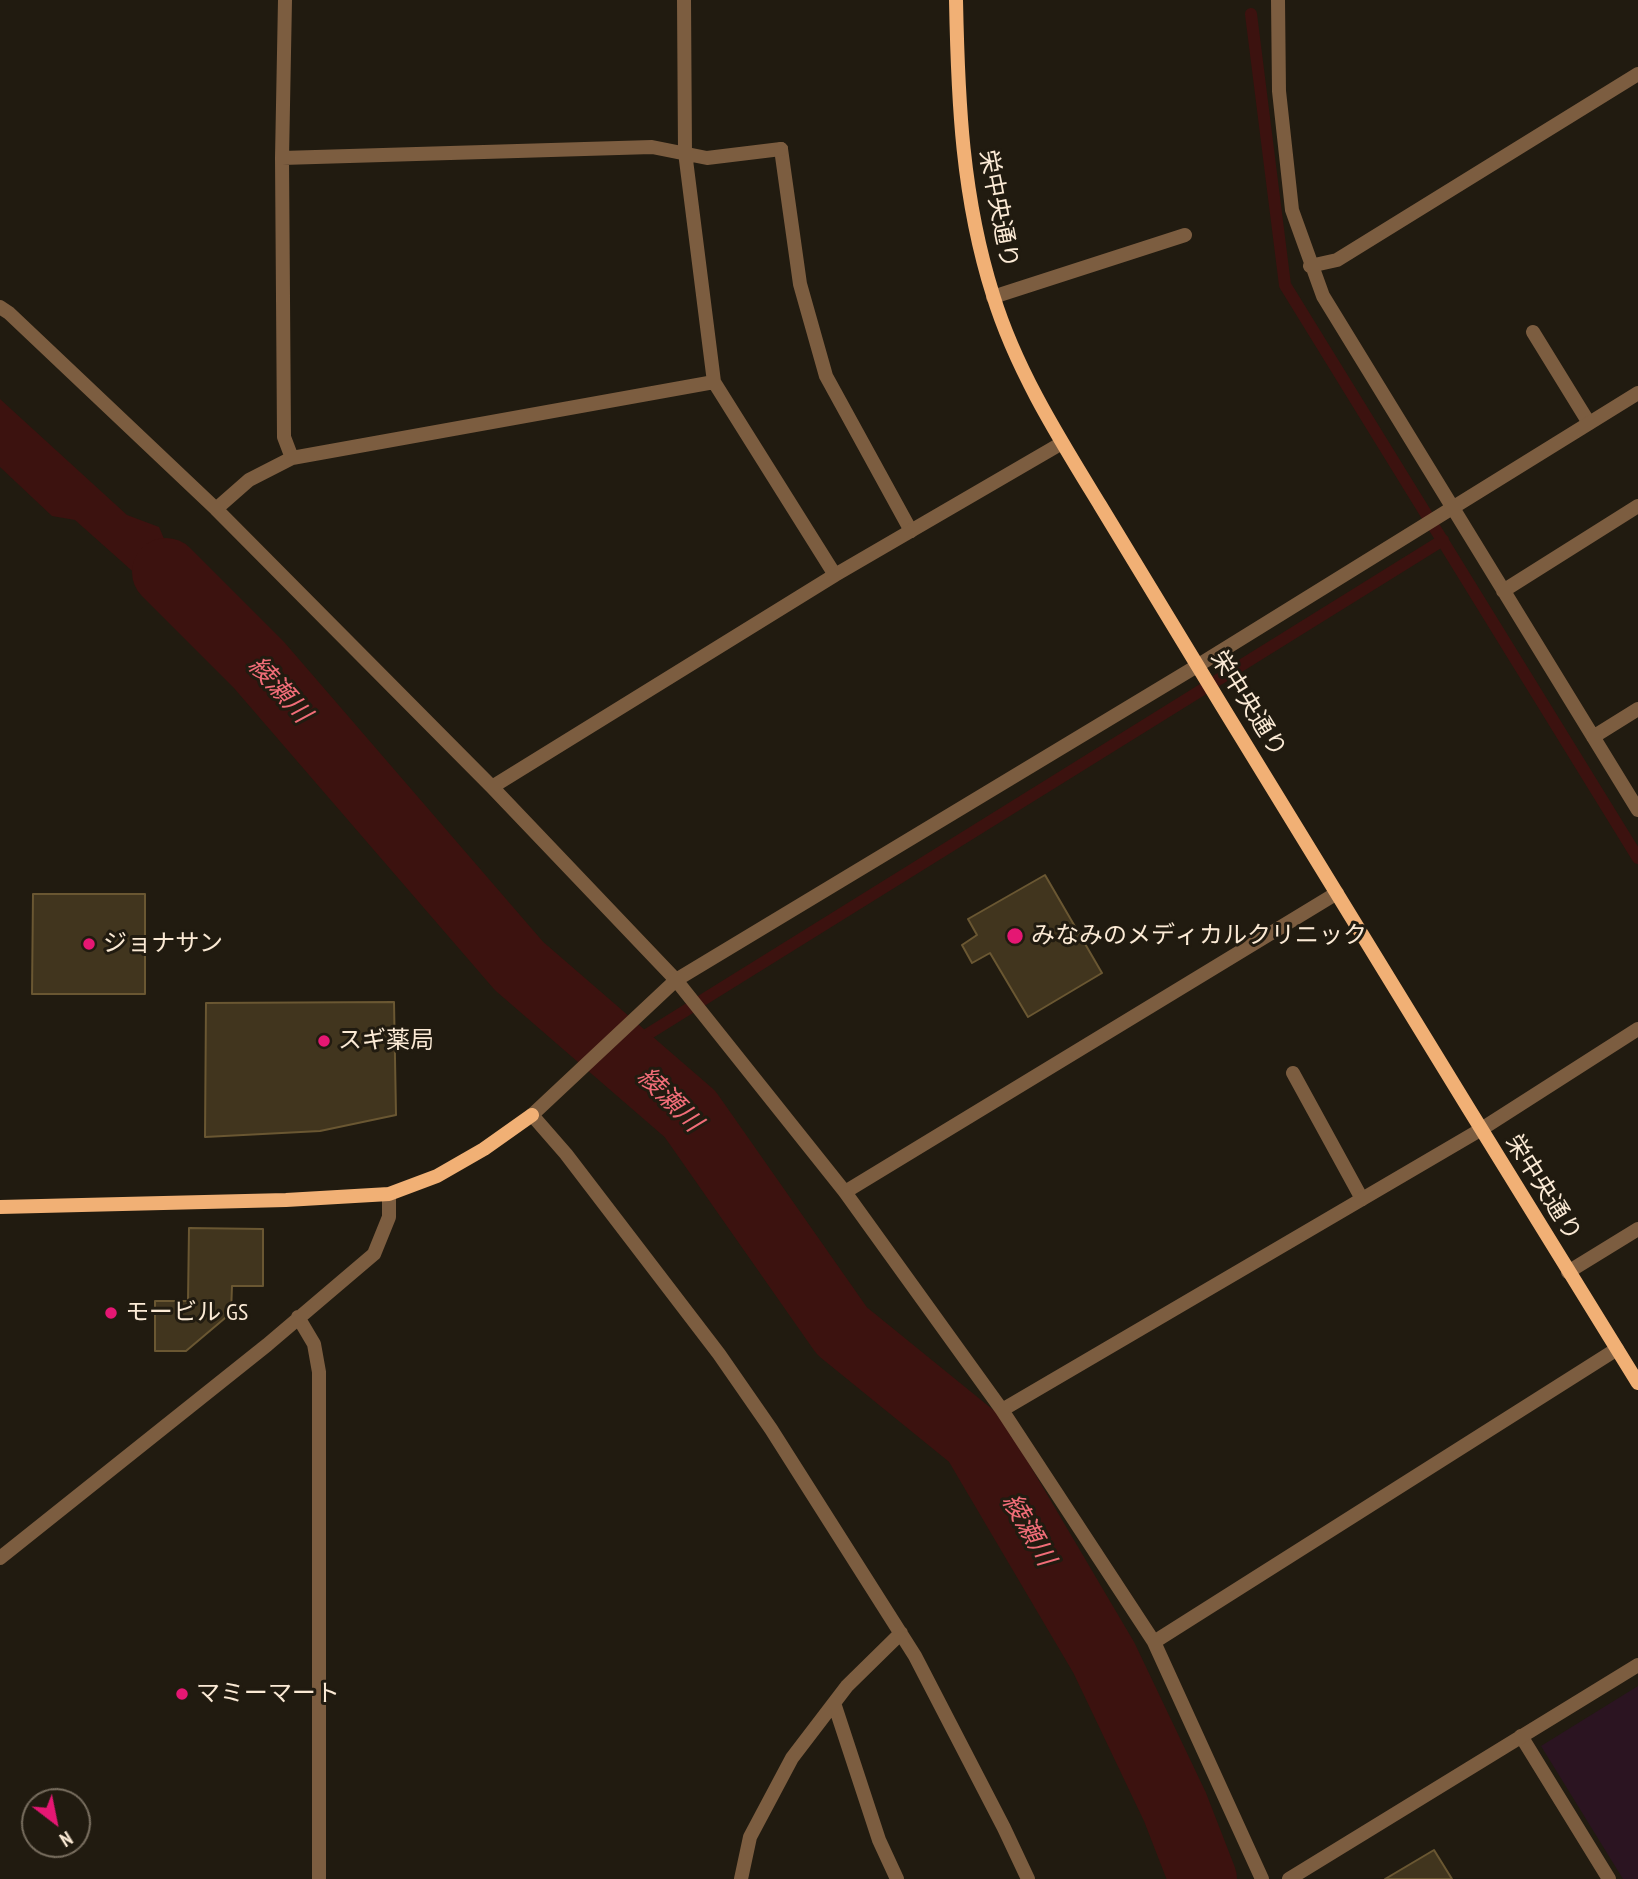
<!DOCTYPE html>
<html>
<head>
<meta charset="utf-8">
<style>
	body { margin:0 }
	#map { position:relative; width:1638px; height:1879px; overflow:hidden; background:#211b10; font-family:"PT Sans Narrow",sans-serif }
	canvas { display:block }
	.north { position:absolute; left:21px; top:1788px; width:70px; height:70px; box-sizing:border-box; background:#211b10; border:2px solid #786e5f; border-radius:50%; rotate:148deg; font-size:19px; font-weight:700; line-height:28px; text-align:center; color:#fbead5 }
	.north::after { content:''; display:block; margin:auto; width:24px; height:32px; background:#e51773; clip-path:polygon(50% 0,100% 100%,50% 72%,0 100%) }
</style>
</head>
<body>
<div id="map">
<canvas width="1638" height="1879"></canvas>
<div class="north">N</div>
</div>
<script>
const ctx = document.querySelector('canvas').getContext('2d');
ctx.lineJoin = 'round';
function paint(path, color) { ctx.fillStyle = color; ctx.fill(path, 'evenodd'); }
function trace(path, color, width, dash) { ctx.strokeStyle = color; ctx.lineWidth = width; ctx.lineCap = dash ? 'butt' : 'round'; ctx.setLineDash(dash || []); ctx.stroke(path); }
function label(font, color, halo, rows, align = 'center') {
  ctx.font = font + ' "PT Sans Narrow","Noto Sans JP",sans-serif'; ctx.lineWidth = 6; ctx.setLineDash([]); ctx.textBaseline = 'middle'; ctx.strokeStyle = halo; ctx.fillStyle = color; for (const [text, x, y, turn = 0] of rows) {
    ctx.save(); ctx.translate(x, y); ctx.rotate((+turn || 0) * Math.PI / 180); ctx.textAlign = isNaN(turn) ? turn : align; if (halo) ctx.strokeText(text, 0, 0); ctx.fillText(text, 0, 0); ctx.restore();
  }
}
paint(new Path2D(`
	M1638,1686v193h-15l-82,-133z`), '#2b1421');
paint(new Path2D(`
	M0,399l127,116 32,12 14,33 66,69 -23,33 -77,-85 -64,-57 -23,-4 -52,-49z`), '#3c120f');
trace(new Path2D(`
	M1251,14l34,271 353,573
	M619,1052l824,-512`), '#3c120f', 12);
trace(new Path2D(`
	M166,572l93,93 260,301 171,148 152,217 133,108 129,219 71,149 28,72`), '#3c120f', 68);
const building = new Path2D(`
	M1045,875l57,98 -74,44 -38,-64 -18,10 -10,-18 15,-10 -9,-16z
	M33,894h112v100h-113z
	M394,1002l2,113 -76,16 -115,6 1,-134z
	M189,1228l74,1v57h-31l-1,27 -45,38h-31v-50h33z
	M1434,1850l18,29h-67z`);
paint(building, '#41351e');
trace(building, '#6a5732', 2);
trace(new Path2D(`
	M781,149l19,135 26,92 85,155
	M993,297l192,-62
	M1533,332l56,91
	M1293,1073l69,126
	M1521,1736l88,143`), '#7c5d40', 14);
trace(new Path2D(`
	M285,0l-3,158 2,279 8,21
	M684,0l1,152 29,230 121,193
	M1278,0l1,91 13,119 31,86 315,514
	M282,158l370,-11 55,11 74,-9
	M1310,266l27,-6 301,-186
	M0,307l9,6 207,196 276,278 184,193 169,212 157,218 152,232 108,237
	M216,509l33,-29 43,-22 422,-76
	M1503,591l135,-85
	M1593,737l45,-28
	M492,787l343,-212 227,-132
	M845,1192l492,-299
	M1568,1272l70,-43
	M298,1317l16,27 5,28v507
	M1002,1410l478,-280 158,-101
	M0,1558l267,-213 107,-91 15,-37v-23
	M1154,1642l463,-293
	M834,1703l45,137 18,39
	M741,1879l9,-42 42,-79 55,-72 54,-53
	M1028,1879l-24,-51 -89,-172 -144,-227 -52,-75 -153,-200 -34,-39 144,-135 521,-314 441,-273
	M1289,1879l349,-214`), '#7c5d40', 14);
trace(new Path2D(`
	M956,0c2,102 6,197 37,295 23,75 66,143 107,210 40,67 81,134 122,201 139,226 276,452 416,677
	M0,1207l286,-7 103,-6 48,-18 47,-27 48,-34`), '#f1b075', 14);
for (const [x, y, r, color] of [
	[1015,936,9,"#e51773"],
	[89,944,7,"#e51773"],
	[324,1041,7,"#e51773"],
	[111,1313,7,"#e51773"],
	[182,1694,7,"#e51773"]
]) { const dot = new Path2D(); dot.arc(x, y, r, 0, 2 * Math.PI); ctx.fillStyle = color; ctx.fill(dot); trace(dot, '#211b10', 2.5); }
label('24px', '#fbead5', '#211b10', [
	["栄中央通り",998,209,79],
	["栄中央通り",1248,704,58],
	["栄中央通り",1543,1188,58]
]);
label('24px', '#fbead5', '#211b10', [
	["みなみのメディカルクリニック",1031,936],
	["ジョナサン",103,944],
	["スギ薬局",338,1041],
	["モービル GS",125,1313],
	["マミーマート",196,1694]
], 'left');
label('italic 26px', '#f16d78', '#211b10', [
	["綾瀬川",279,690,48],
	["綾瀬川",669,1100,45],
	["綾瀬川",1028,1530,60]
]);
</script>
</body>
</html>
